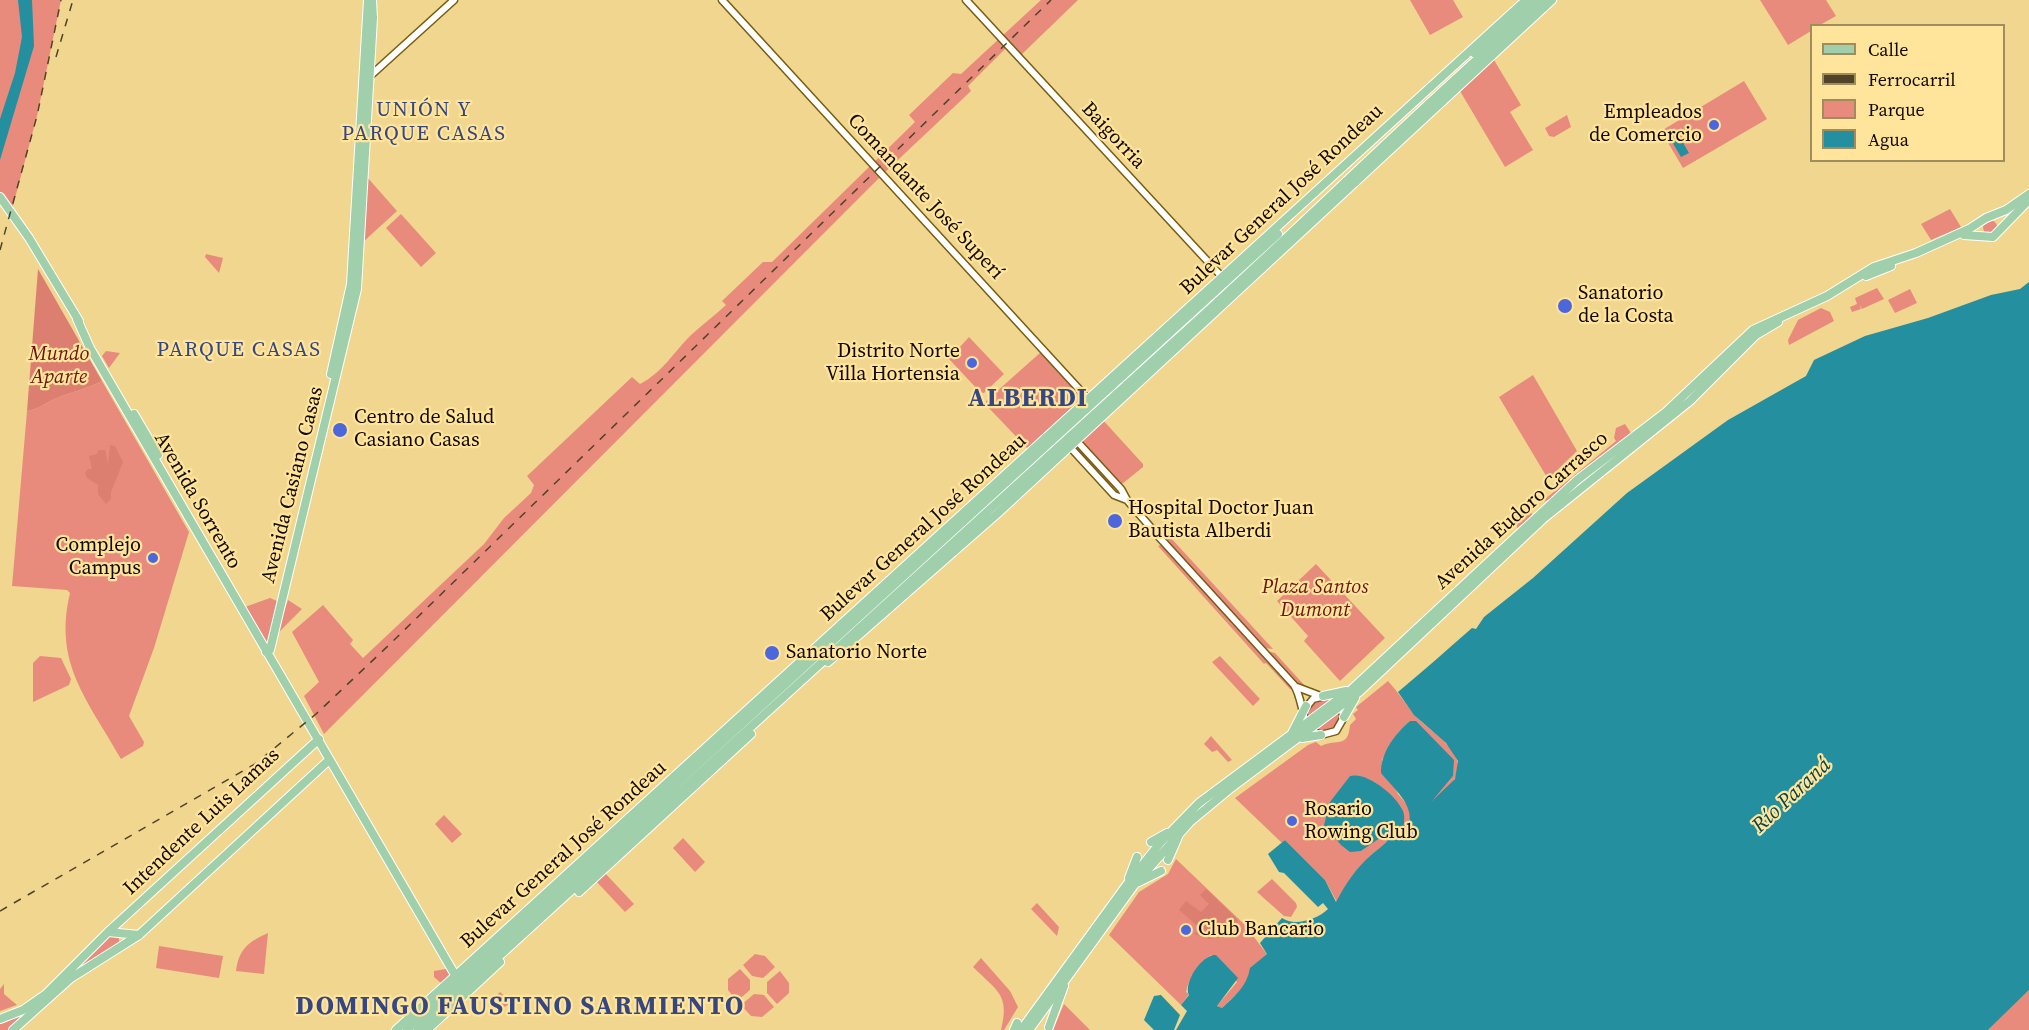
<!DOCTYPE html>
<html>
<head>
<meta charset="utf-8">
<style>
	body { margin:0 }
	#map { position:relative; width:2029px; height:1030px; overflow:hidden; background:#f1d68f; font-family:"Source Serif 4",serif }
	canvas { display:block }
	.legend { position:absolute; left:1810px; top:24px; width:195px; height:138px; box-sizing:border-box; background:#ffe49c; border:2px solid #a08d5e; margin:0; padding:8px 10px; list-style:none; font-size:18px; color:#120a00 }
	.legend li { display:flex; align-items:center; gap:12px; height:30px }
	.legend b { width:30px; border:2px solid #a08d5e }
</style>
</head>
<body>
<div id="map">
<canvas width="2029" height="1030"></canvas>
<ul class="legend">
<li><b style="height:8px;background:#a0d0ab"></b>Calle</li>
<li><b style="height:8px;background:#514328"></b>Ferrocarril</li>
<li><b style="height:16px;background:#e88b7d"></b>Parque</li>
<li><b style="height:16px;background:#238f9f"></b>Agua</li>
</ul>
</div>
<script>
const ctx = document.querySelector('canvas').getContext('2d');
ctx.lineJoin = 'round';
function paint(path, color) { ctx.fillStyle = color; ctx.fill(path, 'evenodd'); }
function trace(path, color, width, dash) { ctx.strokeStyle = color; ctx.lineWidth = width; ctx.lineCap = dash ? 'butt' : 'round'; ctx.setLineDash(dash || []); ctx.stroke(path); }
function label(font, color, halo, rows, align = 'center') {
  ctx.font = font + ' "Source Serif 4",serif'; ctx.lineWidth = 4.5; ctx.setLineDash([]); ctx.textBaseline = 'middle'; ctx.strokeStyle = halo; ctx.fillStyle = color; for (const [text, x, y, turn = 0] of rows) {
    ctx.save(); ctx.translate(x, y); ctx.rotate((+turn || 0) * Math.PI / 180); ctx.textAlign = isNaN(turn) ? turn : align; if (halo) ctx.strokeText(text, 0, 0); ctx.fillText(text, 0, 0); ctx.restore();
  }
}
paint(new Path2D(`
	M0,0h61l-24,116 -26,97 -11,-16z
	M1041,0h37l-59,57 -11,-11 -40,40 3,5 -89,84 -558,559 -20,-38 15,-14 -27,-50 31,-27 30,35 -3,4 13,14 121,-114 20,-26 27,-25 3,-8 -7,-9 105,-99 8,7c22,-11 34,-32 50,-48 12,-11 24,-20 36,-31l-4,-4 41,-39h9l143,-140 -6,-7 44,-42 8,1z
	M1410,0h43l10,17 -33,18z
	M1760,0h66l10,16 -16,9 -8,1 -1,5 -23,14z
	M1494,60l27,45 -11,7 23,38 -28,17 -45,-76z
	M1744,81l23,38 -84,49 -22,-37z
	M1567,115l4,12 -17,10 -5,-1 -4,-8z
	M367,177l30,34 -35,32z
	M1950,209l11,18 -30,13 -10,-16z
	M401,214l35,39 -15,14 -35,-39z
	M1983 227a7 7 0 1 1 14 0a7 7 0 1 1-14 0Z
	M206,254l17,4 -4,15 -14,-16z
	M1877,288l7,11 -22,10 -2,-4 1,4 -9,3 -2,-5 7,-3 -2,-6z
	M1910,289l7,14 -22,10 -7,-13z
	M1821,308l9,4 4,9 -45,24 -1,-5 10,-20z
	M969,337l35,37 -20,19 -4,-1 -31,-33z
	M106,351l14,2 -11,15 -7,-12z
	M1041,352l42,48 -55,49 -42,-44v-4z
	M1533,375l44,76 -29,28 -49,-82z
	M102,381l87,151 -35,116 -25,68 15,26 -1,4 -22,13c-33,-59 -68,-95 -51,-166l-3,-3 -55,-4 15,-175c13,-2 22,-11 35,-15 14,-5 26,-8 40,-15z
	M1102,419l41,45v3l-21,17 -41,-41 -1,-4z
	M1625,424l6,9 -79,65 -13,6 77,-63 -2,-3 2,-10z
	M1080,448l35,39 -1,2 -37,-38z
	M1530,511l3,5 -16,12 -1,-11 6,-5z
	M1170,537l103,112 -9,-1 -97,-107z
	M1161,545l129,139 3,5h-3l-24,-26 -2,1 -106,-118z
	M1316,564l69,74 -45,43 -36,-40 4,-5 -31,-35z
	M270,598l7,3 -10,43 -22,-37z
	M288,600l14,9 -26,26z
	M1267,651l8,2 31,34 -6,-1z
	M40,656l21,2 10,21 -2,6 -36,17v-39z
	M1220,656l40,43 -7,7 -41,-44z
	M1388,681c10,11 17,22 26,33 15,19 61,40 38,69 -5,7 -13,16 -21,18l22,-25 -43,-55 -12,12 -16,27 16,34 10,12 3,7 -2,11 -5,1c0,-5 0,-13 -3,-18 -8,-13 -36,-36 -51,-31l-24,35 35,40 25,-19 4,-1 2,3c-5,10 -13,14 -21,21 -14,13 -26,30 -34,47l-12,-22 -40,-40 -3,3 -47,-45 73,-53 8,-3 5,4c16,-8 27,3 29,-21l6,-6 -3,-5 5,-4 -2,-3z
	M1328,699l5,2 -25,19 -1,-9 6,-9z
	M1340,711l1,5 -7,14 -10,3 -8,-3z
	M1211,736l21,24 -4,2 -11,-12 -5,2 -8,-8z
	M444,815l18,19 -10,9 -17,-19z
	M683,838l22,24 -10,10 -22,-24z
	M1176,859l68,65 23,30 -12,11 -6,15 -8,10 -19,18 -5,-2 20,-24 -26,-27c-12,9 -22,21 -25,37l3,2 -8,11 -72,-70 30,-43 29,-18z
	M604,872l30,32 -9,8 -30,-32z
	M1272,879l24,24 1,4 -6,10 -7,-1 -27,-24z
	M1037,903l22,24 -2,9 -26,-27z
	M108,932l10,4 2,8 -30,21 -77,65h-13v-11l23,-9z
	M268,933l-4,41 -28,-3c3,-22 12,-29 32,-38z
	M159,946l64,10 -4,22 -63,-10z
	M755,954l10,2 10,11 -12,11 -11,-2 -9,-11z
	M981,958l29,33 8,16 -14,23h-3c9,-36 -4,-39 -28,-63z
	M446,969l5,8 -9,7 -8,-7v-6z
	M740,969l10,11v10l-13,11 -9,-11v-11z
	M780,971l9,12v10l-12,11 -10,-11v-11z
	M4,984v10l13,11 -17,6v-22z
	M2029,990v40h-41z
	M500,992l5,5 3,-2 6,7 -10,5 -10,-9z
	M754,994l10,1 10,12 -12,10 -11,-1 -10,-11z
	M1064,1004l26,26h-37z`), '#e88b7d');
paint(new Path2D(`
	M38,269l64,112c-14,7 -26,10 -40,15 -13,4 -22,13 -35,15z
	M110,445l5,1 8,16 -12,30v7l-5,5 -8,-10v-9l-11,-7 -2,-5 3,-4h4l-3,-13 8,-2 1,-4h7l3,14z
	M1206,889l31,30 1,4 -11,14 -18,2 -15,-5 6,-6 -21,-18 7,-9 15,11 8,-8 -9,-9z`), '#dc7f70');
paint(new Path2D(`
	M18,0h14l2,46 -34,114v-41l15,-46 7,-36z
	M1679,136l10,17 -8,4 -10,-17z
	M2029,282v708l-41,40h-812l11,-19 -6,-6 8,-10c-6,-12 13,-41 27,-40l22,23 -21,28 5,2c13,-12 25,-22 28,-40l17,-14 -7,-11 22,-25c13,9 36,1 46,-9l-5,-6 -5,4 -34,-34 -5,-1 -11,-18 17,-14 40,40 11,22c9,-17 20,-34 35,-47 8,-7 15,-11 21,-20l-2,-4 -29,20 -11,1 -9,-7 -17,-20 6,-23 20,-26c16,-5 47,20 53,35 2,5 1,10 1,14l5,-1c5,-20 -16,-36 -28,-51 0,-21 14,-39 29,-52h6l38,39 -1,16 -21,25 23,-22 3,-18 -12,-18 -32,-28 -16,-23c25,-21 49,-42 74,-64l4,1 8,-12 49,-39 94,-85 101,-73 78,-44 8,-16 51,-24 63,-18 63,-23 29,-6z
	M1161,995l19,20 -6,15h-20l-10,-10 10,-24z`), '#238f9f');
const minor = new Path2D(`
	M722,0l379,413
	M966,0l258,279
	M369,77l85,-77
	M1074,438l47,51 6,11 32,37 135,148c11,17 5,43 27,50l15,-4 8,-14 -5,-14
	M1070,447l44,48 13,5
	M1297,687l21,8
	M1305,709l8,-10 12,-3`);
const major = new Path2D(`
	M1474,53l60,-53
	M0,197l29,41 50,83
	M1964,235l29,2 36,-37
	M1866,276l25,-10
	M77,319l13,29 368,632
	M331,374l20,-90 17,-284
	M134,414l24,41
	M266,652l4,-2 87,-361 16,-271 -1,-18
	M828,662l170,-149 554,-513
	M1323,696l23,-5
	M1344,717l11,-19
	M1292,733l14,-27
	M1302,738l19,-3
	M1151,842l16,-9
	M1168,860l10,-23
	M1129,878l8,-21
	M1139,882l22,-11
	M579,892l172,-158
	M108,932l31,3
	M0,1019l23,-9 23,-16 62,-62 211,-193
	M1049,1027l15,-41
	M13,1030l58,-52 68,-43 190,-175
	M396,1030l1130,-1030
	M407,1030l871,-796
	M418,1030c252,-232 506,-462 760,-692 123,-111 240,-229 366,-338
	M427,1030l73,-68
	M1014,1030l3,-7
	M1021,1030l107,-147 32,-40 39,-40 152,-113 226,-210 89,-68 87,-82 74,-34 47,-29 42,-14 53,-24 17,-11 20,-8 23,-16
	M1029,1030l106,-146 55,-62 41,-34 128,-96 184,-173 147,-118 66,-66 22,-13`);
trace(minor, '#765d0f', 9);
trace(major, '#fff', 10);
trace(minor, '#fff', 6);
trace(major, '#a0d0ab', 8);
trace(new Path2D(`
	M56,57l17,-57
	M0,250l37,-134 24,-116
	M0,911l255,-147 61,-50 73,-69 662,-645`), '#514328', 1.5, [8, 8]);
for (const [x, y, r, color] of [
	[1714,125,6,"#4c67db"],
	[1565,306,8,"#4c67db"],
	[972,363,6,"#4c67db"],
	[340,430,8,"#4c67db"],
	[1115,521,8,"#4c67db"],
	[153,558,6,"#4c67db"],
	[772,653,8,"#4c67db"],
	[1292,821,6,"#4c67db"],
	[1186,930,6,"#4c67db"]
]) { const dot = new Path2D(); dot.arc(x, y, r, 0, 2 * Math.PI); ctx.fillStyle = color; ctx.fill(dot); trace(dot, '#ffe49c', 2); }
label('20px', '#120a00', '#ffe49c', [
	["Empleados",1702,113,"right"],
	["de Comercio",1702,136,"right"],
	["Sanatorio",1578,294],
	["de la Costa",1578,317],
	["Distrito Norte",960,352,"right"],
	["Villa Hortensia",960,375,"right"],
	["Centro de Salud",354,418],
	["Casiano Casas",354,441],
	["Hospital Doctor Juan",1128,509],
	["Bautista Alberdi",1128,532],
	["Complejo",141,546,"right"],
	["Campus",141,569,"right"],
	["Sanatorio Norte",786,653],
	["Rosario",1304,810],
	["Rowing Club",1304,833],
	["Club Bancario",1198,930]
], 'left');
label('20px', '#120a00', '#ffe49c', [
	["Baigorria",1113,136,47],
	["Comandante José Superí",925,197,47],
	["Bulevar General José Rondeau",1282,200,-43],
	["Avenida Casiano Casas",293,485,-76],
	["Avenida Sorrento",197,501,60],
	["Avenida Eudoro Carrasco",1522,511,-42],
	["Bulevar General José Rondeau",924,528,-42],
	["Intendente Luis Lamas",202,822,-43],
	["Bulevar General José Rondeau",564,855,-42]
]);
label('italic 20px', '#68140d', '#ffe49c', [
	["Mundo",59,355],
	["Aparte",59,378],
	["Plaza Santos",1315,588],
	["Dumont",1315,611]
]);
ctx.letterSpacing = '1.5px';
label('21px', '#354681', '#ffe49c', [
	["UNIÓN Y",424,111],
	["PARQUE CASAS",424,135],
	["PARQUE CASAS",239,351]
]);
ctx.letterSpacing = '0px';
label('italic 21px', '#05454d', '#ffe49c', [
	["Río Paraná",1792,796,-43]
]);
ctx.letterSpacing = '1.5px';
label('bold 26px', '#354681', '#ffe49c', [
	["ALBERDI",1028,399],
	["DOMINGO FAUSTINO SARMIENTO",520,1007]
]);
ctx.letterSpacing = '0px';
</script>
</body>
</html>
